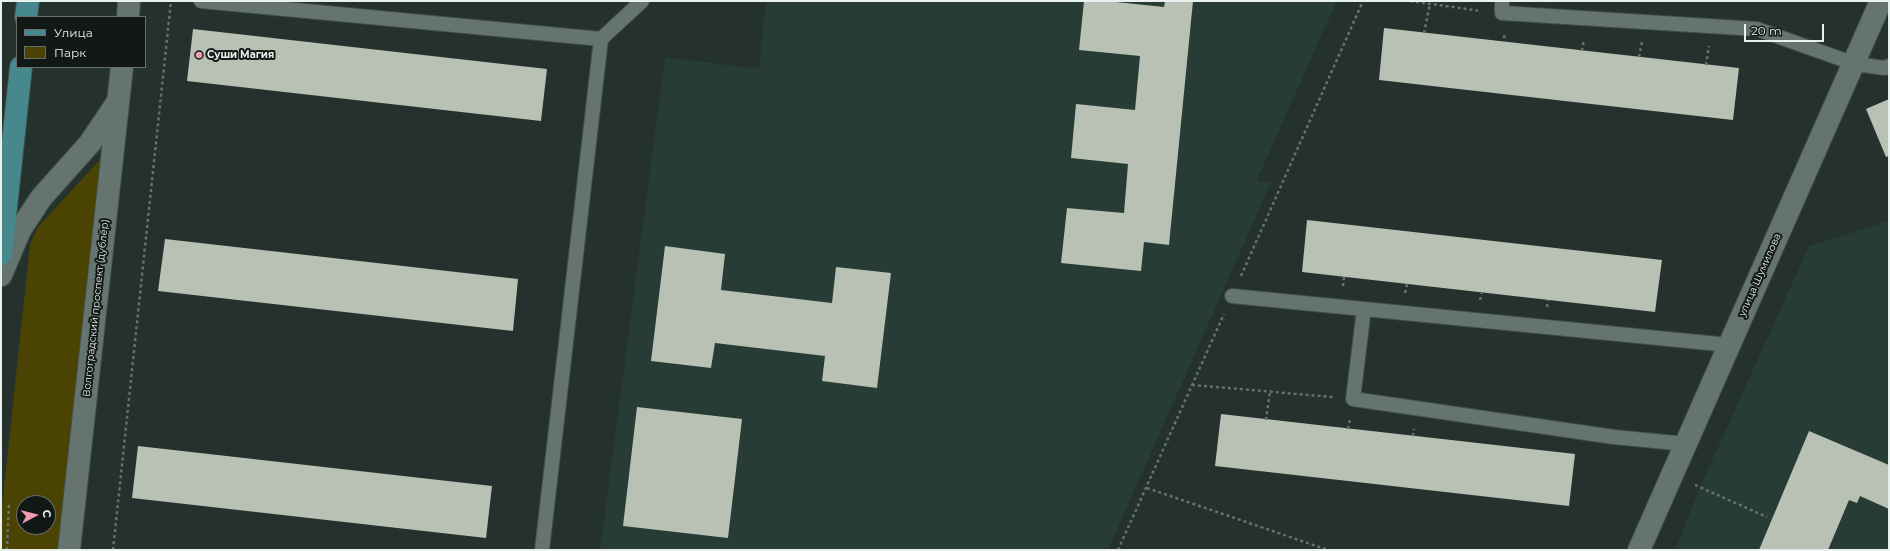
<!DOCTYPE html>
<html>
<head>
<meta charset="utf-8">
<style>
	body { margin:0 }
	#map { position:relative; width:1890px; height:551px; overflow:hidden; background:#24312c; font-family:Montserrat,sans-serif }
	canvas { display:block }
	.frame { position:absolute; inset:0; border:2px solid #e8f1ed; pointer-events:none }
	.legend { position:absolute; left:16px; top:16px; width:130px; height:52px; box-sizing:border-box; background:#121815; border:1px solid #686f6b; margin:0; padding:5px 7px; list-style:none; font-size:12px; color:#e8f1ed }
	.legend li { display:flex; align-items:center; gap:8px; height:20px }
	.legend b { width:20px; border:1px solid #686f6b }
	.north { position:absolute; left:16px; top:495px; width:40px; height:40px; box-sizing:border-box; background:#121815; border:1px solid #686f6b; border-radius:50%; rotate:83deg; font-size:11px; font-weight:700; line-height:16px; text-align:center; color:#e8f1ed }
	.north::after { content:''; display:block; margin:auto; width:14px; height:18px; background:#f09ab4; clip-path:polygon(50% 0,100% 100%,50% 72%,0 100%) }
	.scale { position:absolute; left:1744px; top:24px; width:80px; height:18px; box-sizing:border-box; border:2px solid #e8f1ed; border-top:0; padding-left:5px; font-size:12px; line-height:14px; white-space:nowrap; color:#e8f1ed; -webkit-text-stroke:3px #121815; paint-order:stroke }
</style>
</head>
<body>
<div id="map">
<canvas width="1890" height="551"></canvas>
<div class="frame"></div>
<ul class="legend">
<li><b style="height:5px;background:#46888c"></b>Улица</li>
<li><b style="height:11px;background:#4a4301"></b>Парк</li>
</ul>
<div class="north">С</div>
<div class="scale">20 m</div>
</div>
<script>
const ctx = document.querySelector('canvas').getContext('2d');
ctx.lineJoin = 'round';
function paint(path, color) { ctx.fillStyle = color; ctx.fill(path, 'evenodd'); }
function trace(path, color, width, dash) { ctx.strokeStyle = color; ctx.lineWidth = width; ctx.lineCap = dash ? 'butt' : 'round'; ctx.setLineDash(dash || []); ctx.stroke(path); }
function label(font, color, halo, rows, align = 'center') {
  ctx.font = font + ' Montserrat,sans-serif'; ctx.lineWidth = 4; ctx.setLineDash([]); ctx.textBaseline = 'middle'; ctx.strokeStyle = halo; ctx.fillStyle = color; for (const [text, x, y, turn = 0] of rows) {
    ctx.save(); ctx.translate(x, y); ctx.rotate((+turn || 0) * Math.PI / 180); ctx.textAlign = isNaN(turn) ? turn : align; if (halo) ctx.strokeText(text, 0, 0); ctx.fillText(text, 0, 0); ctx.restore();
  }
}
paint(new Path2D(`
	M766,1h571l-80,179 14,3 -163,367h-508l65,-493 94,12z
	M1889,221v329h-214l25,-63 109,-241z`), '#273c35');
paint(new Path2D(`
	M104,155l-40,395h-63v-35l29,-271 8,-17zM24,503h24v24h-24z`), '#4a4301');
paint(new Path2D(`
	M1084,1h22l58,6 1,-6h28l-24,244 -25,-3 -3,29 -80,-8 6,-55 57,5 4,-49 -57,-6 5,-54 59,6 5,-54 -61,-6z
	M1384,28l355,40 -6,52 -354,-40z
	M193,29l354,40 -6,52 -354,-40z
	M1889,99v57l-3,1 -20,-48z
	M1307,220l355,40 -7,52 -353,-40z
	M165,239l353,40 -5,52 -355,-40z
	M665,246l60,8 -4,36 111,13 4,-36 55,6 -14,115 -55,-7 3,-25 -110,-13 -4,25 -60,-7z
	M637,407l105,12 -14,119 -105,-12z
	M1221,414l354,40 -6,52 -354,-40z
	M1809,431l80,34v44l-29,-13 -3,7 -8,-3 -21,50h-69z
	M138,446l354,40 -6,52 -354,-40z`), '#b8c1b4');
const lane = new Path2D(`
	M201,1l400,38
	M1502,1v12l255,16 98,35 30,4 4,-2
	M1232,296l497,49
	M1364,309l-11,90 261,38 72,7
	M542,550l59,-511 41,-38`);
const street = new Path2D(`
	M1639,550l242,-549`);
const secondary = new Path2D(`
	M128,17l1,-16
	M1,275l19,-45 21,-32 49,-55 27,-40
	M69,550l53,-483`);
const primary = new Path2D(`
	M26,17l2,-16
	M1,254l20,-187`);
trace(lane, '#414d49', 16);
trace(street, '#414d49', 24);
trace(secondary, '#414d49', 24);
trace(primary, '#414d49', 24);
trace(new Path2D(`
	M1410,1l71,10
	M1424,33l6,-29
	M1504,35l1,7
	M1582,51l2,-12
	M1639,57l3,-15
	M1706,65l3,-19
	M1241,276l122,-275
	M1343,286l1,-9
	M1405,293l2,-9
	M1480,300l2,-8
	M1547,307l1,-7
	M1192,385l141,12
	M1266,420l4,-29
	M1348,429l2,-10
	M1413,436l1,-7
	M1695,485l72,32
	M1147,488l181,62
	M7,550l2,-48
	M113,550l58,-549
	M1118,550l106,-236`), '#66716d', 2.5, [3, 3]);
trace(lane, '#65746e', 14);
trace(street, '#65746e', 22);
trace(secondary, '#65746e', 22);
trace(primary, '#46888c', 22);
for (const [x, y, r, color] of [
	[199,55,4,"#f09ab4"]
]) { const dot = new Path2D(); dot.arc(x, y, r, 0, 2 * Math.PI); ctx.fillStyle = color; ctx.fill(dot); trace(dot, '#121815', 1.5); }
label('bold 10px', '#e8f1ed', '#121815', [
	["Суши Магия",207,55]
], 'left');
label('10px', '#e8f1ed', '#121815', [
	["улица Шумилова",1760,275,-66],
	["Волгоградский проспект (дублёр)",96,308,-84]
]);
</script>
</body>
</html>
